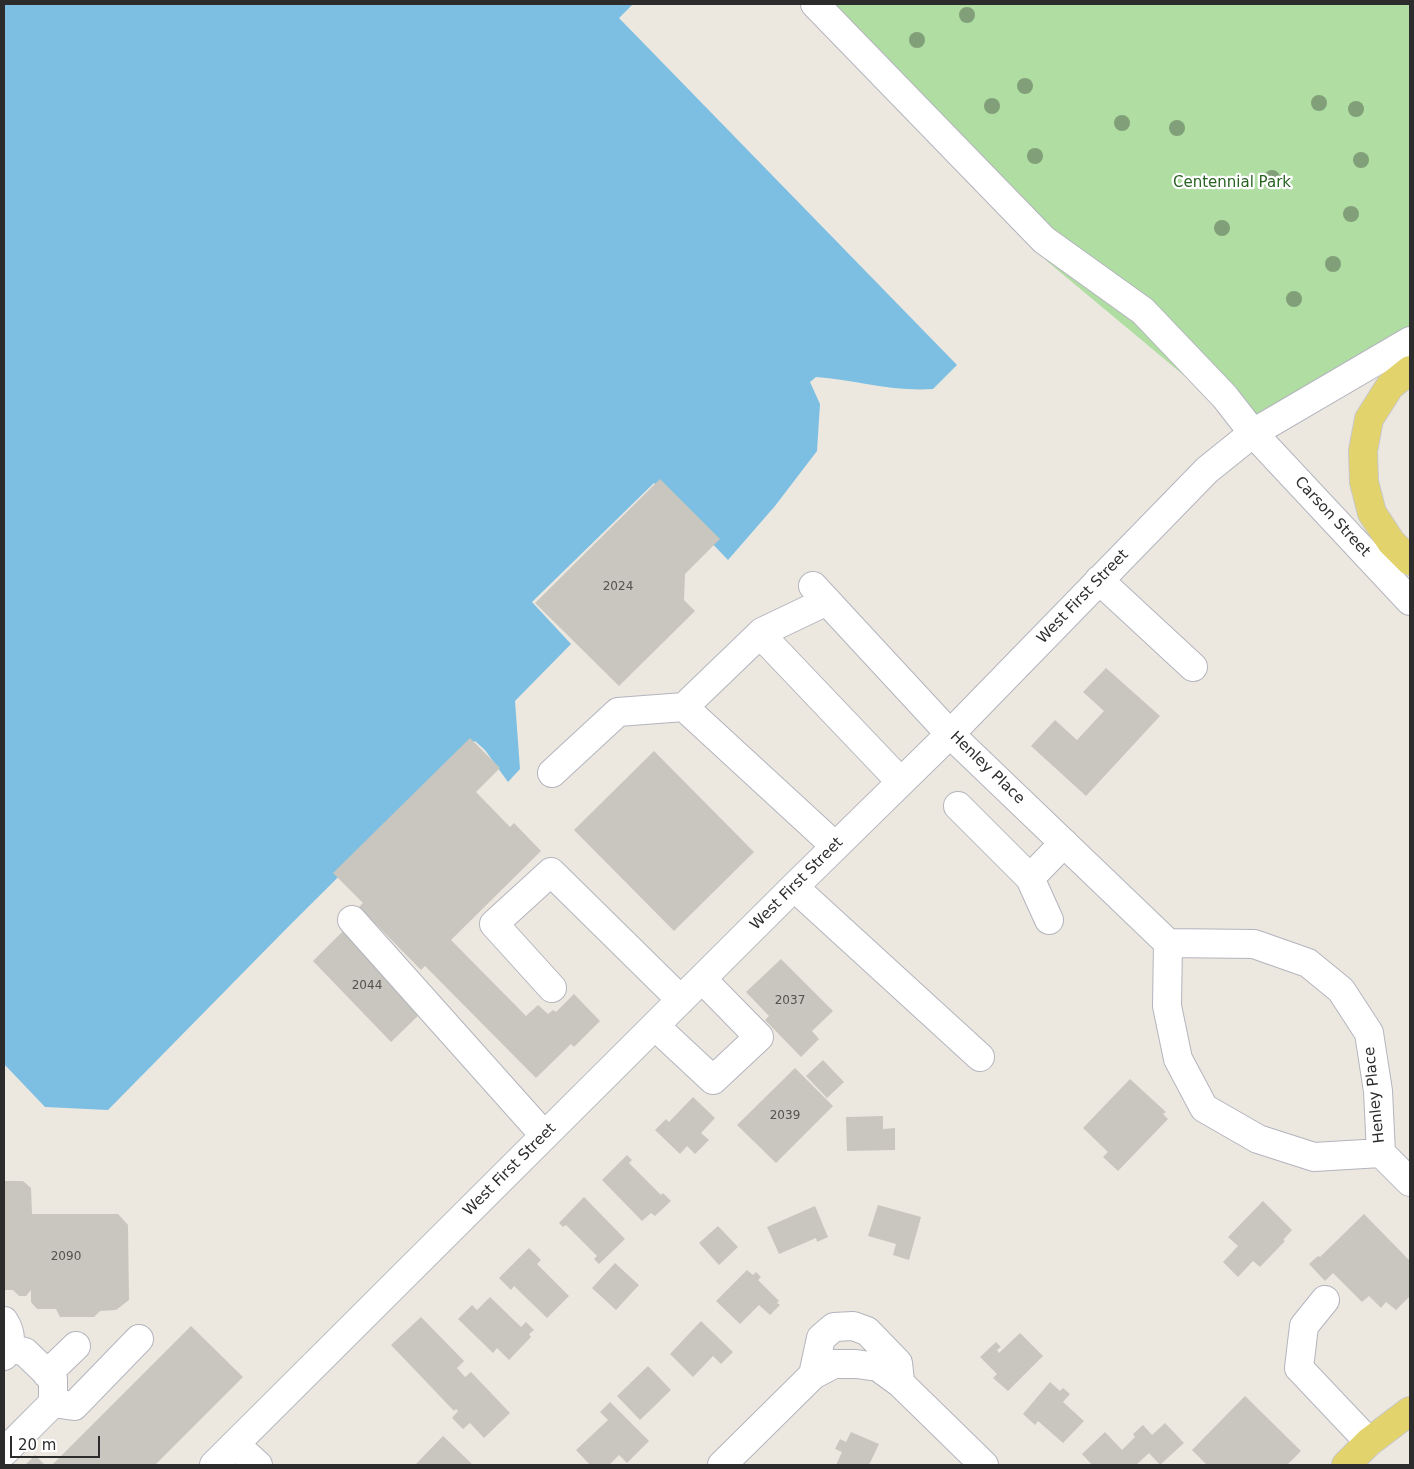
<!DOCTYPE html>
<html>
<head>
<meta charset="utf-8">
<style>
	body { margin:0 }
	#map { position:relative; width:1414px; height:1469px; overflow:hidden; background:#ece8e0; font-family:"DejaVu Sans",sans-serif }
	canvas { display:block }
	.frame { position:absolute; inset:0; border:5px solid #2c2c2c; pointer-events:none }
	.scale { position:absolute; left:10px; top:1436px; width:90px; height:22px; box-sizing:border-box; border:2px solid #2c2c2c; border-top:0; padding-left:6px; font-size:15px; line-height:18px; white-space:nowrap; color:#2c2c2c; -webkit-text-stroke:4px #fff; paint-order:stroke }
</style>
</head>
<body>
<div id="map">
<canvas width="1414" height="1469"></canvas>
<div class="frame"></div>
<div class="scale">20 m</div>
</div>
<script>
const ctx = document.querySelector('canvas').getContext('2d');
ctx.lineJoin = 'round';
function paint(path, color) { ctx.fillStyle = color; ctx.fill(path, 'evenodd'); }
function trace(path, color, width, dash) { ctx.strokeStyle = color; ctx.lineWidth = width; ctx.lineCap = dash ? 'butt' : 'round'; ctx.setLineDash(dash || []); ctx.stroke(path); }
function label(font, color, halo, rows, align = 'center') {
  ctx.font = font + ' "DejaVu Sans",sans-serif'; ctx.lineWidth = 4.5; ctx.setLineDash([]); ctx.textBaseline = 'middle'; ctx.strokeStyle = halo; ctx.fillStyle = color; for (const [text, x, y, turn = 0] of rows) {
    ctx.save(); ctx.translate(x, y); ctx.rotate((+turn || 0) * Math.PI / 180); ctx.textAlign = isNaN(turn) ? turn : align; if (halo) ctx.strokeText(text, 0, 0); ctx.fillText(text, 0, 0); ctx.restore();
  }
}
paint(new Path2D(`
	M800,4h610v337l-157,92 -205,-171z`), '#b0dda2');
paint(new Path2D(`
	M4,4h629l-14,14 338,347 -24,24c-40,3 -78,-9 -117,-12l-6,5 10,22 -3,47 -42,55 -47,54 -74,-77 -122,119 39,42 -56,57 5,68 -12,13 -23,-32 -10,-9 -187,186 -180,183 -63,-3 -41,-43z`), '#7dbfe3');
paint(new Path2D(`
	M660,479l60,60 -35,35 -1,26 11,11 -76,75 -84,-83z
	M1106,668l54,48 -74,80 -55,-50 24,-26 22,20 27,-29 -21,-19z
	M470,738l30,30 -24,24 34,35 4,-4 27,28 -90,89 75,76 12,-11 10,9 5,-4 3,2 18,-18 26,27 -26,26 -3,-3 -35,34 -111,-112 -4,4 -62,-63 4,-4 -30,-30z
	M654,751l100,101 -80,79 -100,-101z
	M343,931l79,81 -31,30 -78,-81z
	M781,959l52,52 -21,20 7,8 -18,18 -36,-37 4,-4 -23,-24z
	M823,1060l21,22 -17,16 -21,-22z
	M795,1068l38,38 -57,57 -39,-38z
	M1130,1079l36,33 -3,2 5,5 -50,52 -15,-14 5,-5 -25,-24z
	M693,1097l22,21 -14,15 8,7 -14,14 -8,-8 -7,8 -25,-24 11,-11 3,3z
	M883,1116v13l12,-1v22l-48,1 -1,-34z
	M627,1155l5,5 -3,3 32,32 2,-2 8,8 -16,15 -4,-3 -9,8 -40,-41z
	M4,1181h19l8,7 1,26h86l10,11 1,75 -13,10 -16,1 -6,6h-34l-4,-8h-19l-6,-7v-12l-5,6h-7l-6,-6h-9z
	M584,1197l41,42 -26,25 -5,-5 3,-3 -31,-31 -3,2 -4,-4z
	M1263,1201l29,29 -9,10 2,1 -25,26 -7,-6 -15,16 -15,-15 15,-16 -10,-9z
	M878,1205l43,12 -12,43 -16,-5 3,-11 -28,-8z
	M815,1206l13,31 -11,5 -1,-4 -37,16 -12,-27z
	M1364,1214l46,47v35l-14,14 -10,-8 -5,6 -12,-12 -7,6 -29,-29 -8,8 -16,-17 9,-8 2,1z
	M718,1226l20,21 -19,18 -20,-22z
	M529,1248l12,12 -4,4 32,32 -22,22 -33,-32 -3,4 -12,-12z
	M615,1263l24,22 -23,25 -24,-22z
	M747,1270l6,5 3,-3 5,5 -3,3 21,21 -2,2 3,2 -10,10 -11,-10 -19,19 -24,-23z
	M490,1297l31,30 5,-5 8,8 -5,4 2,3 -22,23 -12,-12 -4,5 -35,-34 14,-14 5,5z
	M421,1317l43,44 -7,7 8,9 6,-5 39,41 -26,25 -14,-15 -7,6 -11,-11 6,-7 -2,-2 -2,2 -63,-66z
	M701,1321l32,31 -12,12 -8,-8 -20,21 -23,-23z
	M191,1326l52,51 -88,88h-103z
	M1020,1333l23,23 -35,35 -15,-13 4,-4 -17,-17 16,-15 5,5 -4,3 2,3z
	M648,1366l23,24 -31,30 -23,-24z
	M1050,1382l10,9 3,-3 7,6 -7,8 21,19 -21,22 -25,-22 -3,4 -12,-11z
	M1245,1396l56,55 -14,14h-80l-15,-15z
	M610,1402l39,39 -22,22 -8,-8 -10,10h-19l-14,-15 32,-30 -8,-8z
	M1165,1423l19,20 -24,22 -11,-12 -13,12h-44l-10,-11 23,-22 17,18 13,-13 -2,-3 10,-9 9,10z
	M851,1432l28,12 -10,21h-33l6,-13 -7,-3 5,-10 6,3z
	M443,1436l30,29h-58z
	M35,1455l10,10h-20z`), '#c8c6be');
const minor = new Path2D(`
	M815,4l229,236 99,71 82,86 28,36 157,168
	M1099,580l94,87
	M813,586l137,148 218,209 86,1 54,19 33,27 28,43 9,58 3,62 29,29
	M760,634l141,148
	M684,707l78,-75 65,-31
	M552,773l66,-61 66,-5 151,139
	M958,806l72,72 19,42
	M1030,878l34,-35
	M794,887l186,170
	M352,920l192,215
	M1168,943l-1,63 11,53 26,49 54,31 56,18 67,-4
	M552,988l-58,-64 57,-52 130,128
	M655,1026l58,54 46,-43 -57,-58
	M1325,1300l-21,26 -5,42 70,74
	M4,1321c7,11 9,25 0,35
	M9,1348l16,4 28,27v24
	M47,1374l29,-28
	M813,1375l8,-37 13,-11 19,-1 14,5 31,32 2,18
	M235,1444l23,21
	M4,1452l49,-49 21,3 65,-67
	M214,1465l582,-580 154,-151 257,-264 46,-37 157,-92
	M722,1465l91,-90 21,-11h22l22,3 22,16 84,82`);
const major = new Path2D(`
	M1410,370l-20,16 -21,33 -6,32 1,31 8,31 19,29 19,19
	M1346,1465l23,-23 41,-31`);
trace(minor, '#b3b4be', 30);
trace(major, '#c8c8c8', 30);
trace(minor, '#fff', 28);
trace(major, '#e3d36d', 28);
ctx.fillStyle = '#819f78';
for (const [x, y] of [
	[967,15],
	[917,40],
	[1025,86],
	[1319,103],
	[992,106],
	[1356,109],
	[1122,123],
	[1177,128],
	[1035,156],
	[1361,160],
	[1272,178],
	[1351,214],
	[1222,228],
	[1333,264],
	[1294,299]
]) { ctx.beginPath(); ctx.arc(x, y, 8, 0, 2 * Math.PI); ctx.fill(); }
label('12px', '#535250', null, [
	["2024",618,587],
	["2044",367,986],
	["2037",790,1001],
	["2039",785,1116],
	["2090",66,1257]
]);
label('15px', '#296322', '#fff', [
	["Centennial Park",1232,183]
]);
label('15px', '#2c2c2c', '#fff', [
	["Carson Street",1332,517,47],
	["West First Street",1083,597,-46],
	["Henley Place",987,768,44],
	["West First Street",797,884,-45],
	["Henley Place",1375,1095,-96],
	["West First Street",510,1170,-45]
]);
</script>
</body>
</html>
